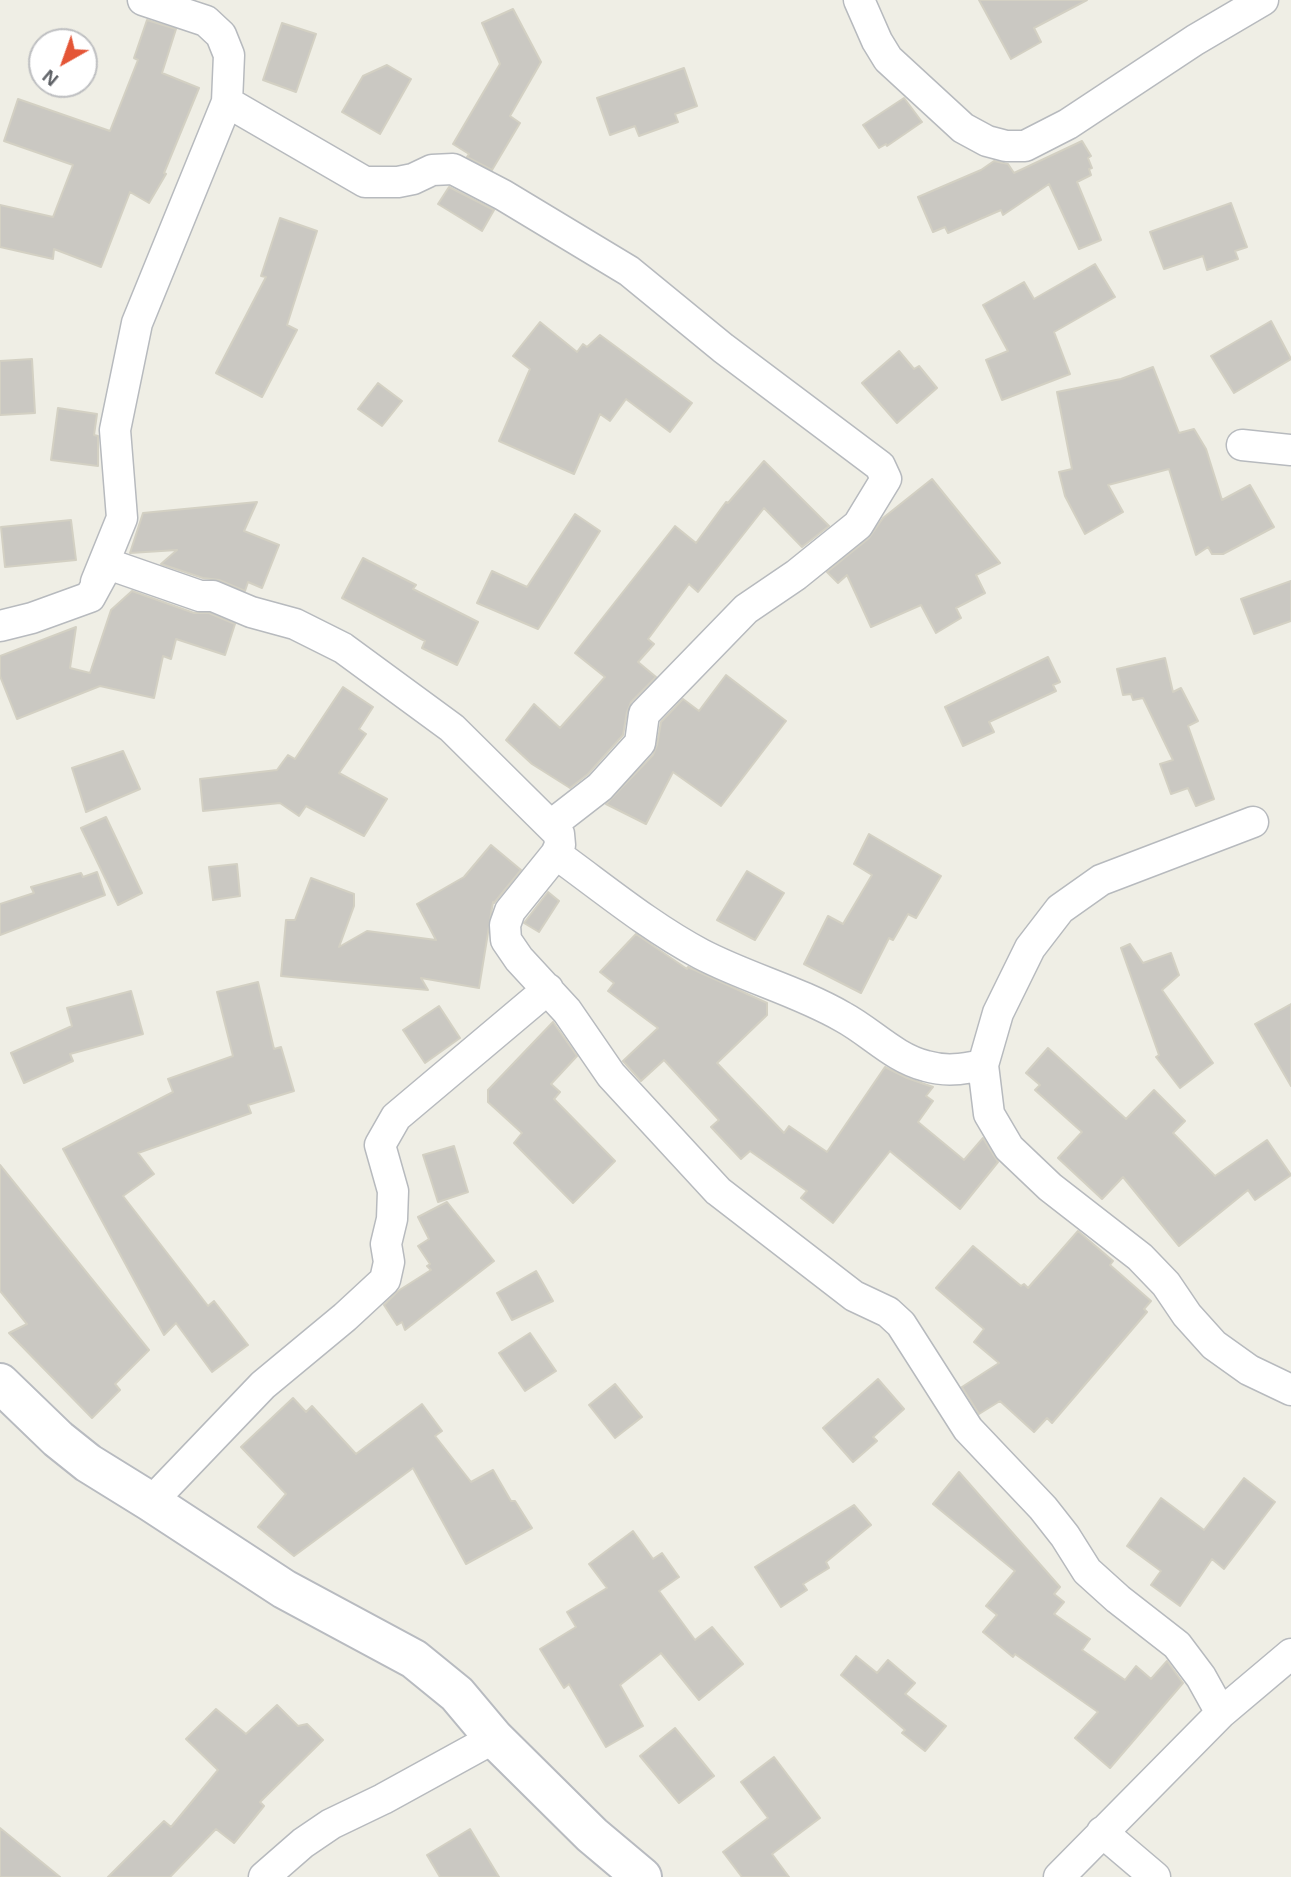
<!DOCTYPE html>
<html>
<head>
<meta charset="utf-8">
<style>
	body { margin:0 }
	#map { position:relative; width:1291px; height:1877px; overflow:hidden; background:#efeee5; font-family:Helvetica,sans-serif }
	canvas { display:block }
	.north { position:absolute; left:28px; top:28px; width:70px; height:70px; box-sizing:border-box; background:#fff; border:2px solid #bebfc1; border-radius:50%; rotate:220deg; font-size:19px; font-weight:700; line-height:28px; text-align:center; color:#5d6065 }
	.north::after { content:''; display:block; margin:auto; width:24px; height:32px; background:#e45536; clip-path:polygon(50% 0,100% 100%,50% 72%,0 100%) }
</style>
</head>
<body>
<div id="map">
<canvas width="1291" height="1877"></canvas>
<div class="north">N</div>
</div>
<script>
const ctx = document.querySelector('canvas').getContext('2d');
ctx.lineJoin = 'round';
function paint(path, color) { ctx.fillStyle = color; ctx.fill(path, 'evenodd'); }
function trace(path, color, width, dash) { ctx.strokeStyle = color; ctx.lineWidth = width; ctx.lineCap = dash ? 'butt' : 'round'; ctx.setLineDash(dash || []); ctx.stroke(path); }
const building = new Path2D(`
	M979,0h108l-53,28 7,14 -30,17z
	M513,9l28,53 -31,54 10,7 -28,47 -25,-13 2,-3 -16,-10 47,-80 -18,-41z
	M147,20l29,9 -14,44 37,15 -35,85 2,1 -17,29 -19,-11 -29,75 -47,-18 -1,10 -53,-12v-42l53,12 20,-52 -69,-24 14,-42 92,32 28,-71 -4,-2z
	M282,23l34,11 -20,58 -33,-12z
	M387,65l24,14 -31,55 -38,-22 21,-36z
	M684,68l13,38 -22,8 3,8 -39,14 -4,-10 -25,9 -13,-37z
	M904,98l18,24 -35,24 -1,-2 -7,4 -16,-23z
	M1082,141l9,15 -3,2 4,10 -3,1 2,6 -14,7 24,58 -22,9 -30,-65 -46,31 -2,-5 -53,23 -3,-6 -12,5 -15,-35 63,-27 13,-9 14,3 6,9z
	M449,187l45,23 -12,21 -44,-27z
	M1231,203l16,44 -12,4 3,8 -31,11 -4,-14 -39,13 -14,-37z
	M280,218l37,13 -30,94 10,5 -35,67 -46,-24 50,-96 -5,-1z
	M1095,264l20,33 -61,35 16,42 -68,26 -16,-40 22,-9 -25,-46 41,-23 10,17z
	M1271,321l20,38 -57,34 -23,-37z
	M540,322l37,30 6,-8 4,3 13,-12 92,68 -22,29 -44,-33 -16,22 -10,-7 -26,60 -75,-33 31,-72 -17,-13z
	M899,351l15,18 5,-3 18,22 -40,35 -35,-40z
	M32,359l3,54 -35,2v-54z
	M1153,367l26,66 15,-4 12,20 16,51 28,-15 24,42 -51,27h-11l-4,-7 -12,8 -27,-86 -61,16 15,27 -38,22 -20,-38 -6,-24 13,-3 -15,-77 64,-13z
	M378,383l24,18 -20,25 -24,-17z
	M58,408l39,6 -3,21 4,1v30l-47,-6z
	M764,461l65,65 -27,21 -38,-39 -66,84 -9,-8 -41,55 6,5 -16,18 18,15 -25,25 -4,10 -4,23 -35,39 -18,14 -38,-24 -26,-24 28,-36 26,24 45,-51 -30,-24 100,-127 21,17 30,-41 2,1z
	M932,479l68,84 -24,12 9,18 -29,15 5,10 -25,15 -15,-28 -50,22 -24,-52 -9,8 -11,-11 42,-34 14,-20z
	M257,502l-13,29 35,14 -17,43 -14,-6 -3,9 -26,-11 -16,-2 -42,-14 16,-14 -47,3 13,-40z
	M575,514l25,17 -62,98 -61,-26 15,-32 35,16z
	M71,520l5,40 -71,7 -4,-40z
	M363,558l53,27 -3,4 65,33 -21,43 -35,-17 3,-7 -83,-43z
	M1291,581v40l-37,13 -13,-35z
	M132,591l62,22h15l26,11 -10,31 -49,-16 -5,20 -8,-3 -9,42 -54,-12 -83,33 -17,-43v-20l76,-29 -6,41 20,5 21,-63z
	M1048,657l12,25 -7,3 3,6 -67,31 5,10 -31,14 -18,-39z
	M1165,658l8,34 8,-4 17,33 -10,5 26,73 -18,7 -8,-18 -17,6 -11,-30 13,-4 -30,-62 -10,2 -2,-6 -8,1 -6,-26z
	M726,675l60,46 -65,85 -48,-34 -27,52 -40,-20 47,-49 4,-10 4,-23 22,-23 16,12z
	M343,687l30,20 -14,22 7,5 -27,39 48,26 -23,37 -58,-30 -7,10 -19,-13 -77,8 -3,-32 77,-9 11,-15 7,4z
	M123,751l17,38 -54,23 -14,-44z
	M106,817l36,76 -24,12 -37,-77z
	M869,834l72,42 -25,42 -8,-4 -15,26 -4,-2 -28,55 -57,-29 24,-48 15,8 29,-49 -18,-11z
	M491,845l30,25 -27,33 -1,-1 -14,86 -58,-10 7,12 -147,-14 5,-56h9l16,-42 43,16v12l-15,41 28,-16 69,9 -19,-36 47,-27z
	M237,864l3,32 -27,4 -4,-33z
	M747,871l37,22 -29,47 -38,-20z
	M97,872l8,23 -105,40v-31l34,-11 -3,-6 50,-14 2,4z
	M548,892l11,9 -20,31 -15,-9z
	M636,934l51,35 1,-2 79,36v12l-50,48 67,70 5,-7 38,26 58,-85 22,11 26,9 -7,9 7,5 -15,21 46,38 19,-22 15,24 -38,47 -70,-58 -57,72 -32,-25 6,-7 -57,-40 -9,8 -30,-32 8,-7 -55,-60 -23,21 -18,-20 35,-33 -50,-37 6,-8 -14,-11z
	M1130,944l13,19 28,-10 8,22 -17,15 51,73 -33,25 -24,-31 3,-2 -38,-107z
	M258,982l16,67 7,-2 13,44 -46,14 3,8 -113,40 16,21 -31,22 85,110 6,-5 34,44 -36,27 -36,-49 -12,12 -101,-186 110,-57 -5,-13 65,-23 -16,-64z
	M131,991l12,43 -73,20 3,7 -49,22 -13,-30 61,-27 -5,-18z
	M1291,1004v82l-36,-62z
	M439,1006l21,32 -35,25 -22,-33z
	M553,1022l24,34 -26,28 9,8 -6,7 61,62 -42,42 -59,-60 8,-10 -34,-31v-12z
	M1048,1048l78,71 28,-29 31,31 -12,12 42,43 52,-36 24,35 -36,25 -7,-10 -69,56 -56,-69 -21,22 -44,-41 24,-26 -47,-42 5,-5 -14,-12z
	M454,1146l14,46 -30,10 -15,-47z
	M0,1165l149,185 -34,34 5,6 -28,28 -83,-85 18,-9 -27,-33z
	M447,1202l47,59 -89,69 -3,-8 -5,3 -13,-20 14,-14 33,-21 -4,-4 3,-2 -12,-18 11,-7 -11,-22z
	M1078,1231l35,30 -3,4 41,36 -7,8 3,3 -95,111 -5,-5 -13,14 -34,-31 -21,13 -17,-27 37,-24 -25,-21 10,-13 -48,-41 37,-42 48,40 3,-2 4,4z
	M536,1271l17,30 -41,19 -15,-27z
	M530,1333l26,38 -31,20 -26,-38z
	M878,1379l26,30 -31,28 4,4 -24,21 -30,-34z
	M615,1384l27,33 -27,21 -26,-33z
	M293,1398l13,14 6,-6 44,48 66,-50 20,27 -7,5 36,46 22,-12 18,31h4l17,27 -66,36 -53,-96 -119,88 -36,-29 28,-33 -45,-47z
	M959,1472l101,115 -6,7 10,8 -10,12 36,25 -8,11 43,30 11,-14 15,13 16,-18 16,22 -73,85 -35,-30 23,-26 -83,-58 -2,3 -30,-25 14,-17 -11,-9 29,-35 -82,-67z
	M1244,1478l31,24 -51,67 -12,-10 -32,47 -29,-21 10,-14 -34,-25 34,-48 43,32z
	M854,1505l17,20 -45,37 3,6 -26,16 4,6 -26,17 -26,-40z
	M633,1531l20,28 9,-6 17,24 -20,14 36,49 17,-13 31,37 -44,36 -38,-47 -41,32 23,41 -37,21 -37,-63 -5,4 -24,-39 36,-22 -9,-15 40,-24 -18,-24z
	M856,1656l21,17 11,-13 27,23 -10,11 41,32 -21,25 -23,-18 3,-3 -64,-55z
	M277,1705l21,21 9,-2 16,16 -63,62 4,4 -30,37 -18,-14 -46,48h-62l56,-56 7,6 47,-57 -32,-31 30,-30 30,25z
	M675,1728l39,48 -35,27 -39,-47z
	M774,1757l46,61 -48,36 17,23h-47l-19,-25 45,-34 -27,-36z
	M0,1828l60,49h-60z
	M470,1829l29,48h-59l-13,-22z`);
paint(building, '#cac8c2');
trace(building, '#d3d0c3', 2);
const street = new Path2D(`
	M859,0l18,41 11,18 75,69 24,13 19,5h19l43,-22 127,-84 68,-40
	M227,102l138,80h33l15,-3 19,-9 21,-1 50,26 126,76 94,77 157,118 6,13 -28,46 -62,50 -50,34 -102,105 -4,29 -40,44 -49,38
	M1242,445l49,5
	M96,582l26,-64 -7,-88 22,-107 90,-221 2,-47 -8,-20 -15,-14 -63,-21
	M0,626l32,-8 58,-21 18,-33 92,32h13l38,16 44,12 48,24 109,80 107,106 1,11 -4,9 -46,57 -5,14 1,15 13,19 48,52 44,64 107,116 136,105 34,16 13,12 67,105 75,79 22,28 22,35 31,28 59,46 24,32 20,36
	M1253,822l-152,58 -41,29 -30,39 -32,65 -15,52 6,49 20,34 41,39 90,70 26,27 21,31 27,30 35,25 42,20
	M556,854c47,34 94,73 145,100 46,24 97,37 142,63 28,15 51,41 83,49 21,6 36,3 57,-1
	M151,1502l112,-117 82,-68 40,-37 4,-18 -3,-18 6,-25 1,-28 -13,-46 16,-28 152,-128
	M1102,1832l53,45
	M264,1877l39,-34 28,-19 52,-25 111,-61
	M1059,1877l162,-164 70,-59`);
const secondary = new Path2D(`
	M0,1383l58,56 30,24 63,39 133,87 130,70 43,35 37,44 98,97 50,42`);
trace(street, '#b7babe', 33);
trace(secondary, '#b8bbc0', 42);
trace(street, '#fff', 30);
trace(secondary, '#fff', 38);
</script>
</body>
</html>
